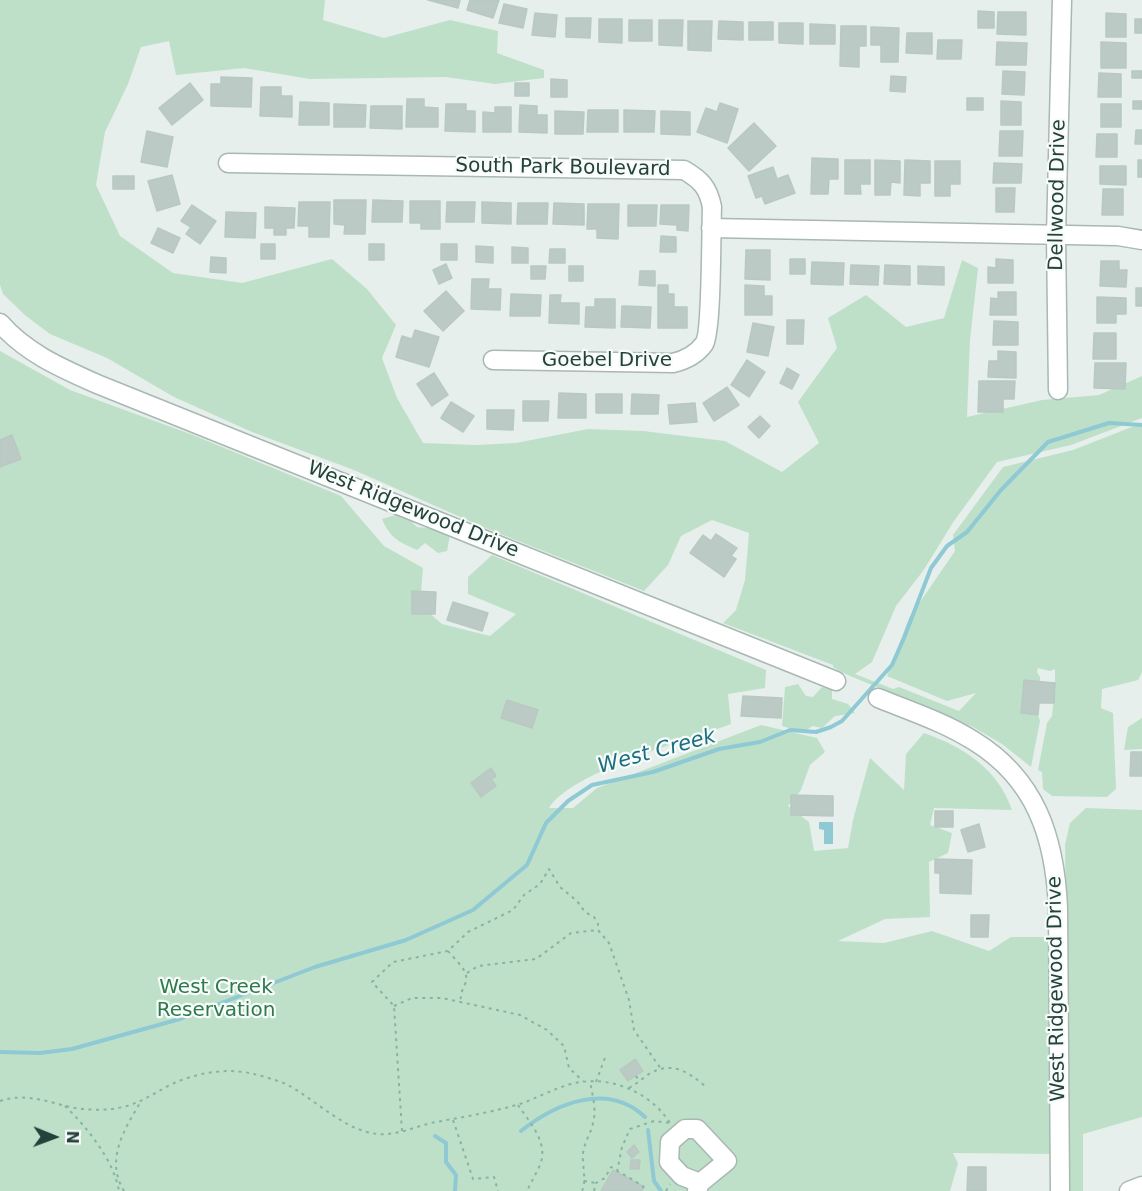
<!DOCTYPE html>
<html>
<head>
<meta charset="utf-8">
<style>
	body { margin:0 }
	#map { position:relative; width:1142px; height:1191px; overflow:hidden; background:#e6efeb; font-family:"DejaVu Sans",sans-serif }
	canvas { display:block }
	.north { position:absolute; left:24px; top:1107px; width:60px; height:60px; -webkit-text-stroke:4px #f7fbf9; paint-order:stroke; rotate:91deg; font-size:16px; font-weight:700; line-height:24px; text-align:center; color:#24423a }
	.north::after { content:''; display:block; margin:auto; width:21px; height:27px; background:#24423a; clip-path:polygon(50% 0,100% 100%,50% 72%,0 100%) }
</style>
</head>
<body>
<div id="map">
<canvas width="1142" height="1191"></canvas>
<div class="north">N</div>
</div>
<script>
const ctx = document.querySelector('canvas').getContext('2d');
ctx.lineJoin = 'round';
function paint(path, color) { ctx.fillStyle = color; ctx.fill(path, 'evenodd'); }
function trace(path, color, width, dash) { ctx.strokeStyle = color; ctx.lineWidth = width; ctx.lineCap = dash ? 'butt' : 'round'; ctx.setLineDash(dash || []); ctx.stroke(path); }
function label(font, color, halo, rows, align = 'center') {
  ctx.font = font + ' "DejaVu Sans",sans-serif'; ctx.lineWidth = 4.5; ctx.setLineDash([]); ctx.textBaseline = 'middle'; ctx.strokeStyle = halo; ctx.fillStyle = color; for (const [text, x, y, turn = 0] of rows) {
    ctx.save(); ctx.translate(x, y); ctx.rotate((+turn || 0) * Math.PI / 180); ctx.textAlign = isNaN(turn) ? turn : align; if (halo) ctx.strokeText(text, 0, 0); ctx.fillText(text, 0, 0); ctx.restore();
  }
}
paint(new Path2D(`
	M0,0h325l-2,20 61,18 66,-18 48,11 -1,22 47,17v8l-49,6 -49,-7 -136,2 -66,-11 -68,7 -7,-34 -28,6 -13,37 -23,48 -9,53 24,51 53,37 69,10 90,-24 35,30 29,36 -14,33 15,40 26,45 53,2 40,-2 72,-14 55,2 82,10 57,31 37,-29 -21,-41 39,-54 -9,-30 38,-23 40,32 38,-9 18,-58 16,8 -8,72 -3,77 75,-17 57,-5 43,-19v42l-71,27 -74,17 -43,59 -31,50 -27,35 -24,56 -17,12 38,15 6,-2 60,24 17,-18 -29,8 -60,-25 22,-58 46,-67 -2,-16 50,-68 70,-17 69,-27v249l-4,8 -36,9 -1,19 12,5 3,76 -9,8 -55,-1 -9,-7 -1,-17 -4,-2 9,-47 5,-7 3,-33v-14l-5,2 -12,-3 -1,4 3,5v4l-16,-1 -3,33 17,2 2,6 -9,46 -29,-23 -29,-17 -130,-54 -10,-6v-2l-110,-42 13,-13 9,-30 4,-47 -37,-13 -31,16 -13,29 -24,26 -161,-64 -129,-57 -102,-38 -78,-35 -67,-39 -57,-24 -24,-18 -23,-22 -3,-9z
	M0,351l70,39 123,45 148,61 43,50 39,22 -3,37 22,19 48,12 26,-22 -48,-20v-17l24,-22 274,115 -1,18 -37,6 3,30c-43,16 -160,48 -182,84h24l24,-20 164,-63 56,13 8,14 -15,13 -9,25 -13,16 21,16 5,29 34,-3 5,-28 17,-62 34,32 2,-36 18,-21c40,14 74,36 88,77l-78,-2 -4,17 22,8 -4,20 -19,9 1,55 -45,2 -47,22 46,2 48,-12 57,20 22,-14h41l-3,37 9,180 -105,-1 5,10 -8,28h-950z
	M402,513l15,14 18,2 15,6 -3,16 -9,2 -13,-10 -8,7c-18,-8 -27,-12 -35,-31z
	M798,684l8,12 7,1 9,-10 10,3v9l16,5 7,9 -20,3 -13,12 -9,-2 -10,6 -21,-6 3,-39z
	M1142,718v31l-18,1 4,-23z
	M1086,808l56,2v307l-59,17v57h-13l-5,-346 5,-22z`), '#bfe0c8');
paint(new Path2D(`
	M819,822h14v22h-9v-14l-5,-1z`), '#8ec9d4');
trace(new Path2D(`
	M0,1052l40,1 32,-4 108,-30 135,-52 91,-27 67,-30 54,-45 19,-42 22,-22 24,-16 61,-13 66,-23 41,-7 30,-12 26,2 15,-5 11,-6 50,-56 12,-27 27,-70 16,-22 20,-14 34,-42 47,-48 61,-19 33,2
	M648,1130l6,51 7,10
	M521,1131c34,-27 86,-50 124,-14
	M435,1136l11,7v19l10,13 -1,16`), '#8ec9d4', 4);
const building = new Path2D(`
	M428,0h32l-2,8z
	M470,0h29l-6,18 -26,-8z
	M504,4l23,5 -4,19 -24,-5z
	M978,11l16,1v16h-16z
	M998,12h28v23l-29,-1z
	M535,13l22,2 -2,22 -23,-2z
	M1106,13l20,1v23h-20z
	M566,18h25l-1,20 -24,-1z
	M599,19h23v24l-23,-1z
	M1135,19h7v14h-7z
	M629,20h23v21h-23z
	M659,20h24l-1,26 -23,-1z
	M688,21h24l-1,30 -23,-1z
	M719,21l24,1v18l-25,-1z
	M749,22h24v18h-24z
	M779,23h24v21l-24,-1z
	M810,24l25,1v19h-25z
	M841,26h25v20h-7v21l-19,-1z
	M871,27l28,1 -1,34h-17v-17h-10z
	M907,33h25v21l-26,-1z
	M938,40h24l-1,19h-24z
	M997,42l30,1 -1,22h-30z
	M1101,42l25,1v25h-25z
	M1003,71l22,1 -1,23 -22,-1z
	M1132,71h10v7h-10z
	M1099,73l22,1v23h-23z
	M891,76l15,1 -1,15 -15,-1z
	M221,77l31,1 -1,29 -40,-1v-22h10z
	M551,79l16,1v17h-16z
	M190,83l13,17 -31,25 -13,-17z
	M515,83h14v13h-14z
	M261,87h20v9h11v21l-32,-1z
	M967,98h16v12h-16z
	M407,99h17v8l14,1v19h-32z
	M1001,101l20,1v23h-20z
	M1133,101h9v8h-9z
	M300,102l29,1v22h-30z
	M720,103l18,6 -11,34 -30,-11 9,-24 11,4z
	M334,104l32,1 -1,22h-31z
	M446,104h20v7h9v21l-30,-1z
	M1101,104h20v23h-20z
	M520,105l17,1v9h10v18l-28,-1z
	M371,106h31v23l-32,-1z
	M495,107h16v25h-28v-20l12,1z
	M588,110h30v22h-31z
	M624,110l31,1 -1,21h-30z
	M555,111l29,1 -1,22h-28z
	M661,111l29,1v23l-29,-1z
	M754,123l22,23 -27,25 -21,-23z
	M1136,130h6v14h-7z
	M147,131l26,6 -6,30 -26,-5z
	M1000,131h23l-1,25h-23z
	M1097,134h20v23h-21z
	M812,158l26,1v20h-9l-1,15h-17z
	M845,160h25v24h-10l1,10h-16z
	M875,160l25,1v22l-9,-1 -1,13h-15z
	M905,160l25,1v22h-10v13l-16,-1z
	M1138,160h4v17h-4z
	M935,161h25v23h-10v12h-15z
	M994,163l28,1 -1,19h-28z
	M1100,166h26v19l-26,-1z
	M773,167l4,12 11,-4 7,18 -30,11 -3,-8 -6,2 -8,-22z
	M172,175l8,29 -23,7 -9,-30z
	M113,176h21v13h-21z
	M996,188h19l-1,24h-18z
	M1103,189h20v26h-21z
	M334,200h32l-1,34h-21l1,-9 -11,-1z
	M373,200l30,1 -1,21h-30z
	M410,201h30v28h-19v-6h-11z
	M299,202h31l-1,35h-20v-11h-11z
	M447,202h28l-1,20h-28z
	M482,202l29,1v21l-29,-1z
	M518,203h30l-1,21h-30z
	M554,203l30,1v21l-31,-1z
	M588,204h31l-1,35 -21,-1v-9h-10z
	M192,205l24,16 -16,23 -14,-10 5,-7 -10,-6z
	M628,205h29l-1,21h-28z
	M661,205h28l-1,26 -11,-1v-5l-17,-1z
	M265,207l30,1 -1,20h-8v7h-12v-7h-9z
	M226,212l30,1 -1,25 -30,-1z
	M158,228l22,10 -7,15 -22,-10z
	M661,236l15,1v15h-16z
	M261,244h14v15h-14z
	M369,244h15v16h-15z
	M441,244h16v16h-16z
	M476,246l17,1v16l-17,-1z
	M512,247l16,1v15h-16z
	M550,249h15v14h-16z
	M746,250h24v30l-25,-1z
	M211,257l15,1v15l-16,-1z
	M790,259h15v15h-15z
	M996,259l17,1v23h-25v-16l8,1z
	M1101,261h18v9h8l-1,17 -26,-1z
	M812,262l32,1 -1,22 -32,-1z
	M446,264l6,14 -13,6 -6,-14z
	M851,265l28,1 -1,19 -28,-1z
	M885,265l25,1v19l-26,-1z
	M531,266h15l-1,13h-14z
	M569,266h14v15h-14z
	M918,266l26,1v18l-26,-1z
	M640,271h15v15l-16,-1z
	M472,279h17l-1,10h13l-1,21 -29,-1z
	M658,285h10v9h6v13h13v21h-29z
	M745,285l19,1v10h8v19h-27z
	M1136,288h6v18h-6z
	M446,291l18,20 -21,20 -19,-20z
	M998,292h18v23h-26l1,-17 7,1z
	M511,294l30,1 -1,21h-30z
	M550,295h11l-1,8h19v21l-30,-1z
	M1097,297l29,1v16h-10v9h-19z
	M595,299h20v29l-30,-1 1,-20h9z
	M622,306l29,1 -1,21 -29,-1z
	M787,320h17l-1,24h-16z
	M994,321l24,1v23h-25z
	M753,323l21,4 -6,29 -21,-4z
	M415,330l24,7 -10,30 -33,-10 6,-21 10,3z
	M1094,333h22v26h-23z
	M998,351l18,1v26l-28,-1 1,-16h9z
	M747,360l18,12 -16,25 -18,-12z
	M1095,363h31l-1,26 -31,-1z
	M787,368l12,7 -7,14 -12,-6z
	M434,373l14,22 -16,11 -15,-22z
	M979,381h36l-1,18h-11v13h-25z
	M727,387l12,18 -25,16 -11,-18z
	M559,393l27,1v24h-28z
	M596,394h26v19h-26z
	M632,394l27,1 -1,19h-27z
	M523,401h26l-1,20h-25z
	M451,402l23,14 -11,16 -22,-14z
	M695,403l2,19 -27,2 -2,-19z
	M487,410h27l-1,20 -26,-1z
	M760,416l10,10 -11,12 -11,-11z
	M12,435l9,24 -21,8v-27z
	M716,534l21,14 -6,8 5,3 -12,18 -34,-24 13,-18 8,6z
	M412,591l24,1 -1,22h-23z
	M453,602l35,11 -6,18 -35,-11z
	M1024,680l31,3 -1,20h-15l-1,12 -17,-2z
	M743,696l39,2 -1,20 -40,-2z
	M507,700l31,10 -6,18 -31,-10z
	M1131,752h11v24h-12z
	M491,768l5,8 -5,3 5,7 -15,11 -10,-14z
	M791,795l42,1v20l-42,-1z
	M935,811h18v16h-18z
	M979,824l6,23 -17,5 -7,-22z
	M935,859l37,1 -1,34 -31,-1v-20h-5z
	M971,915h18l-1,22h-17z
	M635,1059l8,12 -15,10 -8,-11z
	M634,1145l5,7 -7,6 -5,-6z
	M631,1160h9l-1,9h-9z
	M968,1167h18v24h-19z
	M613,1170l31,17 -2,4h-41z`);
paint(building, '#bbcac4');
trace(building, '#b8c9c2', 1.5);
const minor = new Path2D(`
	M228,163l456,7c17,10 24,17 28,37 -1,21 0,126 -8,137 -8,11 -18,16 -31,19l-180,-3
	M711,228l407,8 24,4
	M0,323c26,30 61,45 97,61l739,297
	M1058,390l-2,-155 6,-235
	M878,698c32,13 66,24 96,43 62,38 81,97 84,167l2,283
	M697,1191l3,-8 27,-22 -30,-32h-12l-15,13 -1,20 13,14 18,7
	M1129,1191l13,-5`);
trace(minor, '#a8b8b2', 21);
trace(new Path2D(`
	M448,951c7,9 23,21 17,33 -3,8 -5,9 -4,18
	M467,973l11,-7 58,-7 35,-26 27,-3
	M394,1006l18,-8h30l78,17 27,15 17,16 5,22 14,13
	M636,1076l3,5
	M596,1082l10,-27
	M629,1088c7,-4 13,-9 20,-14 22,-13 38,-3 56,12
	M0,1101c26,-9 50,2 75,7 12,2 25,2 37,1 24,-3 37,-13 58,-24 25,-12 56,-18 84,-11 11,3 23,6 34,11 31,17 63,52 99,49 17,-1 32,-9 49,-12 28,-5 56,-10 84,-18 17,-6 33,-15 51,-20 36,-10 79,7 99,39
	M518,1105c12,18 31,38 22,60 -4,9 -9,17 -13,26
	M65,1106c22,21 49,55 54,85
	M453,1120l20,59 21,-2 4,14
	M402,1131l-8,-125 -22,-24 21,-20 55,-11 20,-19 45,-22 11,-15 16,-11 9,-15 11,18 17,14 8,11 9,5 4,7v6l11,13 20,57 5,30 27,39
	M617,1172l5,-25 8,-18 24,-8 16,2
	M584,1181l12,2
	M124,1191c-19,-31 0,-61 16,-88
	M582,1191c5,-10 0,-25 1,-37 1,-12 8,-20 10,-31 4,-13 -1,-29 -3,-42
	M594,1191l2,-8 9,-5 6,-11 32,19 1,5
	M666,1191l4,-7`), '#86b3a5', 2, [3, 4.5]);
trace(minor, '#fff', 18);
label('20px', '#24423a', '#f7fbf9', [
	["South Park Boulevard",563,168,1],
	["Dellwood Drive",1058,195,-89],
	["Goebel Drive",607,361],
	["West Ridgewood Drive",413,510,22],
	["West Ridgewood Drive",1057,989,-91]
]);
label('20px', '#2d7a4b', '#f7fbf9', [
	["West Creek",216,988],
	["Reservation",216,1011]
]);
label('italic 21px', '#1c6f80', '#f7fbf9', [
	["West Creek",657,752,-15]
]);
</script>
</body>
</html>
